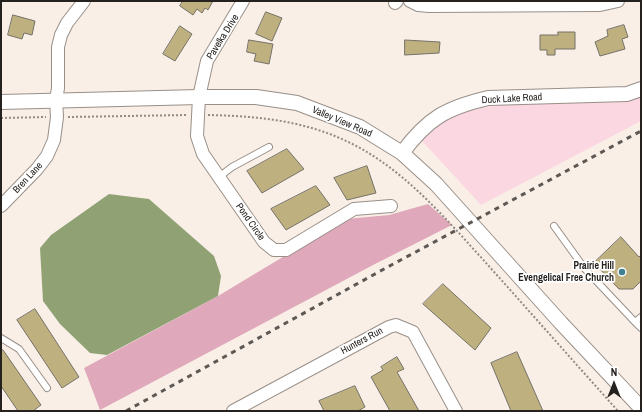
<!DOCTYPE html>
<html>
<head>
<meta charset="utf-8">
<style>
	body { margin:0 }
	#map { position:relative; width:642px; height:412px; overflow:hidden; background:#f9efe7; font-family:"Archivo Narrow",sans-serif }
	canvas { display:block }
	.frame { position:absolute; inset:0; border:2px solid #25211f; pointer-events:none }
	.north { position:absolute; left:594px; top:364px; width:40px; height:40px; -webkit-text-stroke:3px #fff; paint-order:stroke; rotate:0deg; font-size:11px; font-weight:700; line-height:16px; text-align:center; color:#25211f }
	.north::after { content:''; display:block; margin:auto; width:14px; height:18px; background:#25211f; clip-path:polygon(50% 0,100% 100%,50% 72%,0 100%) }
</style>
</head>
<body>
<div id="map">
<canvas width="642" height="412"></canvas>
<div class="frame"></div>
<div class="north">N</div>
</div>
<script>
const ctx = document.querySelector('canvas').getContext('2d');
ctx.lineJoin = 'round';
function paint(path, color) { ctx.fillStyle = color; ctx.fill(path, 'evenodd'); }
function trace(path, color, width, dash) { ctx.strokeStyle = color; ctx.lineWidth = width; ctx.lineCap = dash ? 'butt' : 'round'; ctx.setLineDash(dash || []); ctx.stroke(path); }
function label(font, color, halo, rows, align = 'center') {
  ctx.font = font + ' "Archivo Narrow",sans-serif'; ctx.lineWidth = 3.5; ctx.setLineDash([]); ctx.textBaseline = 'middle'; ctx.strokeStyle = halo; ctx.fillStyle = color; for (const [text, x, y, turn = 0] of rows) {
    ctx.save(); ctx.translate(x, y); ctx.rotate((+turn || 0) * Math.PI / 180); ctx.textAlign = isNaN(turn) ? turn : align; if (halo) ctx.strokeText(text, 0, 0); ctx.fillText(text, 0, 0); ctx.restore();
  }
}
paint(new Path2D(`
	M641,94v27l-160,84 -59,-64 27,-26 52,-11z`), '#fbd7e2');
paint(new Path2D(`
	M428,204l24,21 -77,39 -275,146 -16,-42 134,-72 128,-77 43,-4z`), '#e0a9bb');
paint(new Path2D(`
	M109,194l40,5 65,57 7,20 -3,20 -111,59 -17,-2 -30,-29 -17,-23 -3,-53 11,-13z`), '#90a274');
const building = new Path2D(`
	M183,1h30l-5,9 -3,-2 -3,5 -5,-4 -4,6 -13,-9z
	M266,12l16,6 -10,23 -16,-7z
	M13,15l22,6 -3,14 -8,-2 -2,6 -14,-4z
	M624,25l4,12 -6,2 3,10 -25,7 -5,-14 13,-6 -1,-6z
	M180,26l12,8 -17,27 -12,-7z
	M558,32h17v17h-20v6h-8v-5h-7v-15h18z
	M249,40l24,4 -4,20 -15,-3 2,-7 -9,-2z
	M405,40l35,2 -1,11 -34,2z
	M287,149l17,20 -42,24 -15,-22z
	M367,166l9,27 -29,7 -13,-22z
	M316,186l14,19 -44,25 -15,-21z
	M621,237l18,20 2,-2v26l-8,8h-14l-25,-26z
	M443,284l48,44 -16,22 -52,-46z
	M35,309l44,68 -17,11 -45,-68z
	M3,350l38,55 -8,6h-15l-17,-25v-35z
	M517,352l26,59h-32l-20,-48z
	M397,357l7,12 -7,3 22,39h-29l-19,-34 12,-7 -2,-3z
	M355,386l10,21 -7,4h-34l-5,-10z`);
paint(building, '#bfb07f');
trace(building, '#747167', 1);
const service = new Path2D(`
	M219,177l13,-10 37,-20
	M554,226l31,43 50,53 6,-5
	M635,322l6,6
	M1,338l18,11 28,39`);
const minor = new Path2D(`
	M243,1l-36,60 -8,36 -2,39 6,18 61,88 10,8h12l68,-41 37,-3
	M410,1l8,4 11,1 171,-1 18,-4
	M395,3l2,-2
	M1,206l36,-37 10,-13 7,-16 3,-23 -1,-17 2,-12v-41l3,-12 6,-12 17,-22
	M233,411l156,-84 7,-2 17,7 43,79`);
const tertiary = new Path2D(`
	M1,102l198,-5h57l41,6 63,24 42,26 34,31 125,139 80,85
	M402,153c26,-35 44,-45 86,-55l139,-4 14,-5`);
trace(service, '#988f88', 8);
trace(minor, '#988f88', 14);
trace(tertiary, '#988f88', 16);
trace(new Path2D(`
	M208,115c46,1 93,5 136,25 58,26 101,78 143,124 44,49 87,98 131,147
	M68,117l120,-2
	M1,118l45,-1`), '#918a85', 2, [2, 2]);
trace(service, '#fff', 6);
trace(minor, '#fff', 12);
trace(tertiary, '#fff', 14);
trace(new Path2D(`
	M126,411l258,-142 257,-138`), '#5e5854', 3, [5, 5]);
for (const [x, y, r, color] of [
	[622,272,4,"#407f93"]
]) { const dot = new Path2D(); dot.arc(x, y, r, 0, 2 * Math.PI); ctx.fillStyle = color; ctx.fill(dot); trace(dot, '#fff', 1.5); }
label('10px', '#25211f', '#fff', [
	["Pavelka Drive",223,37,-58],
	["Duck Lake Road",512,99,-3],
	["Valley View Road",342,122,23],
	["Bren Lane",28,178,-47],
	["Pond Circle",250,222,55],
	["Hunters Run",362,341,-28]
]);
label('bold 10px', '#25211f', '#fff', [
	["Prairie Hill",614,266],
	["Evengelical Free Church",614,278]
], 'right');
</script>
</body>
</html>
